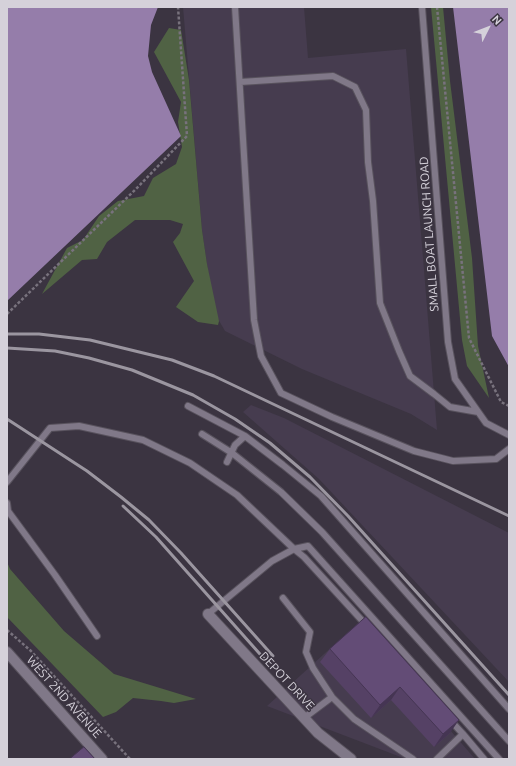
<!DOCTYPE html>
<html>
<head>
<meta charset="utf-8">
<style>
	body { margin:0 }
	#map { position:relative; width:516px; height:766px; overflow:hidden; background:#3b3441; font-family:Ubuntu,sans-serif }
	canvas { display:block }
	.frame { position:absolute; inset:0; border:8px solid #d5d1da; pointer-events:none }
	.north { position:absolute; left:468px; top:8px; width:40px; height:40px; -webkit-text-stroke:3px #3b3441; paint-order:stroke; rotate:48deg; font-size:11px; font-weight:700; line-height:16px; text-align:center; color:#d5d1da }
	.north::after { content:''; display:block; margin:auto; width:14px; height:18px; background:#d5d1da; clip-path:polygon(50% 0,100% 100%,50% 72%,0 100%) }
</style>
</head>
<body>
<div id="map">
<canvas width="516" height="766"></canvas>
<div class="frame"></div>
<div class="north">N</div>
</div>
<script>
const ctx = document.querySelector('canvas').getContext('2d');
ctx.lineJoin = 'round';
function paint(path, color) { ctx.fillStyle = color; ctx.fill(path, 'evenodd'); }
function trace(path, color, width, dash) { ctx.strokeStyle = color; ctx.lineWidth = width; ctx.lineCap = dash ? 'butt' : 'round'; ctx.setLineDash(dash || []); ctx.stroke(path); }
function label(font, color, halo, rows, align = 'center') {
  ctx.font = font + ' Ubuntu,sans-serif'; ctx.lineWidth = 3; ctx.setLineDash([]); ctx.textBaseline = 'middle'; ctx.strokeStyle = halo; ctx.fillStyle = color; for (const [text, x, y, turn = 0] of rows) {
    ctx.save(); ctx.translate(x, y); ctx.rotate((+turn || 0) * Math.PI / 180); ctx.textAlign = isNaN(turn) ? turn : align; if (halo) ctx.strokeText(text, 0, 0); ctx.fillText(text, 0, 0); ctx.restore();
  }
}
paint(new Path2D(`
	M183,7h121l4,51 98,-9 31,381 -26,-16 -109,-45 -77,-38 -11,-19 -12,-82z
	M251,405l33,13 225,115v149l-190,-203 -76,-67z
	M358,623l117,136h-69l-139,-53z`), '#463c4f');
paint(new Path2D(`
	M431,7h12l7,74 22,177 6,88 11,52 -22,-32 -5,-26z
	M169,28l12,2 8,50 13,150 5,34 12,57 -1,4 -20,-3 -22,-15 18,-26 -21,-39 7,-9 3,-9 -13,-4h-35l-28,22 -10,17 -15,1 -40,34 25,-46 16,-8 16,-24 19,-15 26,-5 9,-18 23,-14 6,-17 -4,-25 3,-20 -27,-50z
	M7,562l3,7 54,62 50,43 82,25 -22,4 -13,-2 -28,-3 -17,14 -13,5 -96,-100z`), '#506244');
paint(new Path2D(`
	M7,7h151l-7,18 -3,31 4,16 29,64 -174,165z
	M453,7h56v360l-17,-31z`), '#957daa');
const service = new Path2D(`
	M235,7l19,313 7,36 20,37 51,24 82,34 39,10 43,-2 13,-10
	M422,7l26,335 7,37 31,44 23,12
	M240,82l93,-6 22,11 11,23 2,52 5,39 7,102 19,48 11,25 24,18 16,13 28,5
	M188,406l57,30 38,29 38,31 188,213
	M202,434l30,19 49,39 41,40 187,209
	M227,462l8,-17 10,-9
	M7,482l43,-54 29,-2 64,14 47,23 47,32 57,54 14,-3 191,213
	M7,503l1,8 47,64 42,61
	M283,598l27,34 -4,20 7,16 19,29
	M208,614l64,-53 22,-12 10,8 63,69
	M304,718l28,-21 22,22 59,40
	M463,734l21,25
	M437,759l26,-25 -13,-14`);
const minor = new Path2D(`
	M208,614l110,119 33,26
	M7,652l95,107`);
trace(service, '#58525d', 8);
trace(minor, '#58525d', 12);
trace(new Path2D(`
	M437,7l32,331 32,64 8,4
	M7,314l129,-125 51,-53 -9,-129
	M7,630l24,21 99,108`), '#78727d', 2.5, [3, 2]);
trace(service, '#807888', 6);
trace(minor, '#807888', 10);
trace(new Path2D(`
	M7,334h32l51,6 82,20 42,16 295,140
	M7,348l48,3 34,7 43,12 61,25 42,24 35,24 40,34 38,39 161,179
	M7,419l80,52 34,26 28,23 32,33 92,103
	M123,506l33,31 111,125`), '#9b96a0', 3);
paint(new Path2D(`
	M366,617l84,116 -16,14 -43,-47 -20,18 -51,-56 10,-13z`), '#554165');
paint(new Path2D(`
	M400,687l-9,13 -20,18 9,-13z
	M459,720l-9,13 -16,14 9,-13z`), '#453553');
const building = new Path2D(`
	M366,617l93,103 -16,14 -43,-47 -20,18 -50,-56z
	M84,747l11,12h-23l-1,-1z`);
paint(building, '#634c76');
trace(building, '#453553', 1);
label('12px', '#d5d1da', '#3b3441', [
	["SMALL BOAT LAUNCH ROAD",429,234,-94],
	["DEPOT DRIVE",287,681,47],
	["WEST 2ND AVENUE",64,697,48]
]);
</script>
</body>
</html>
